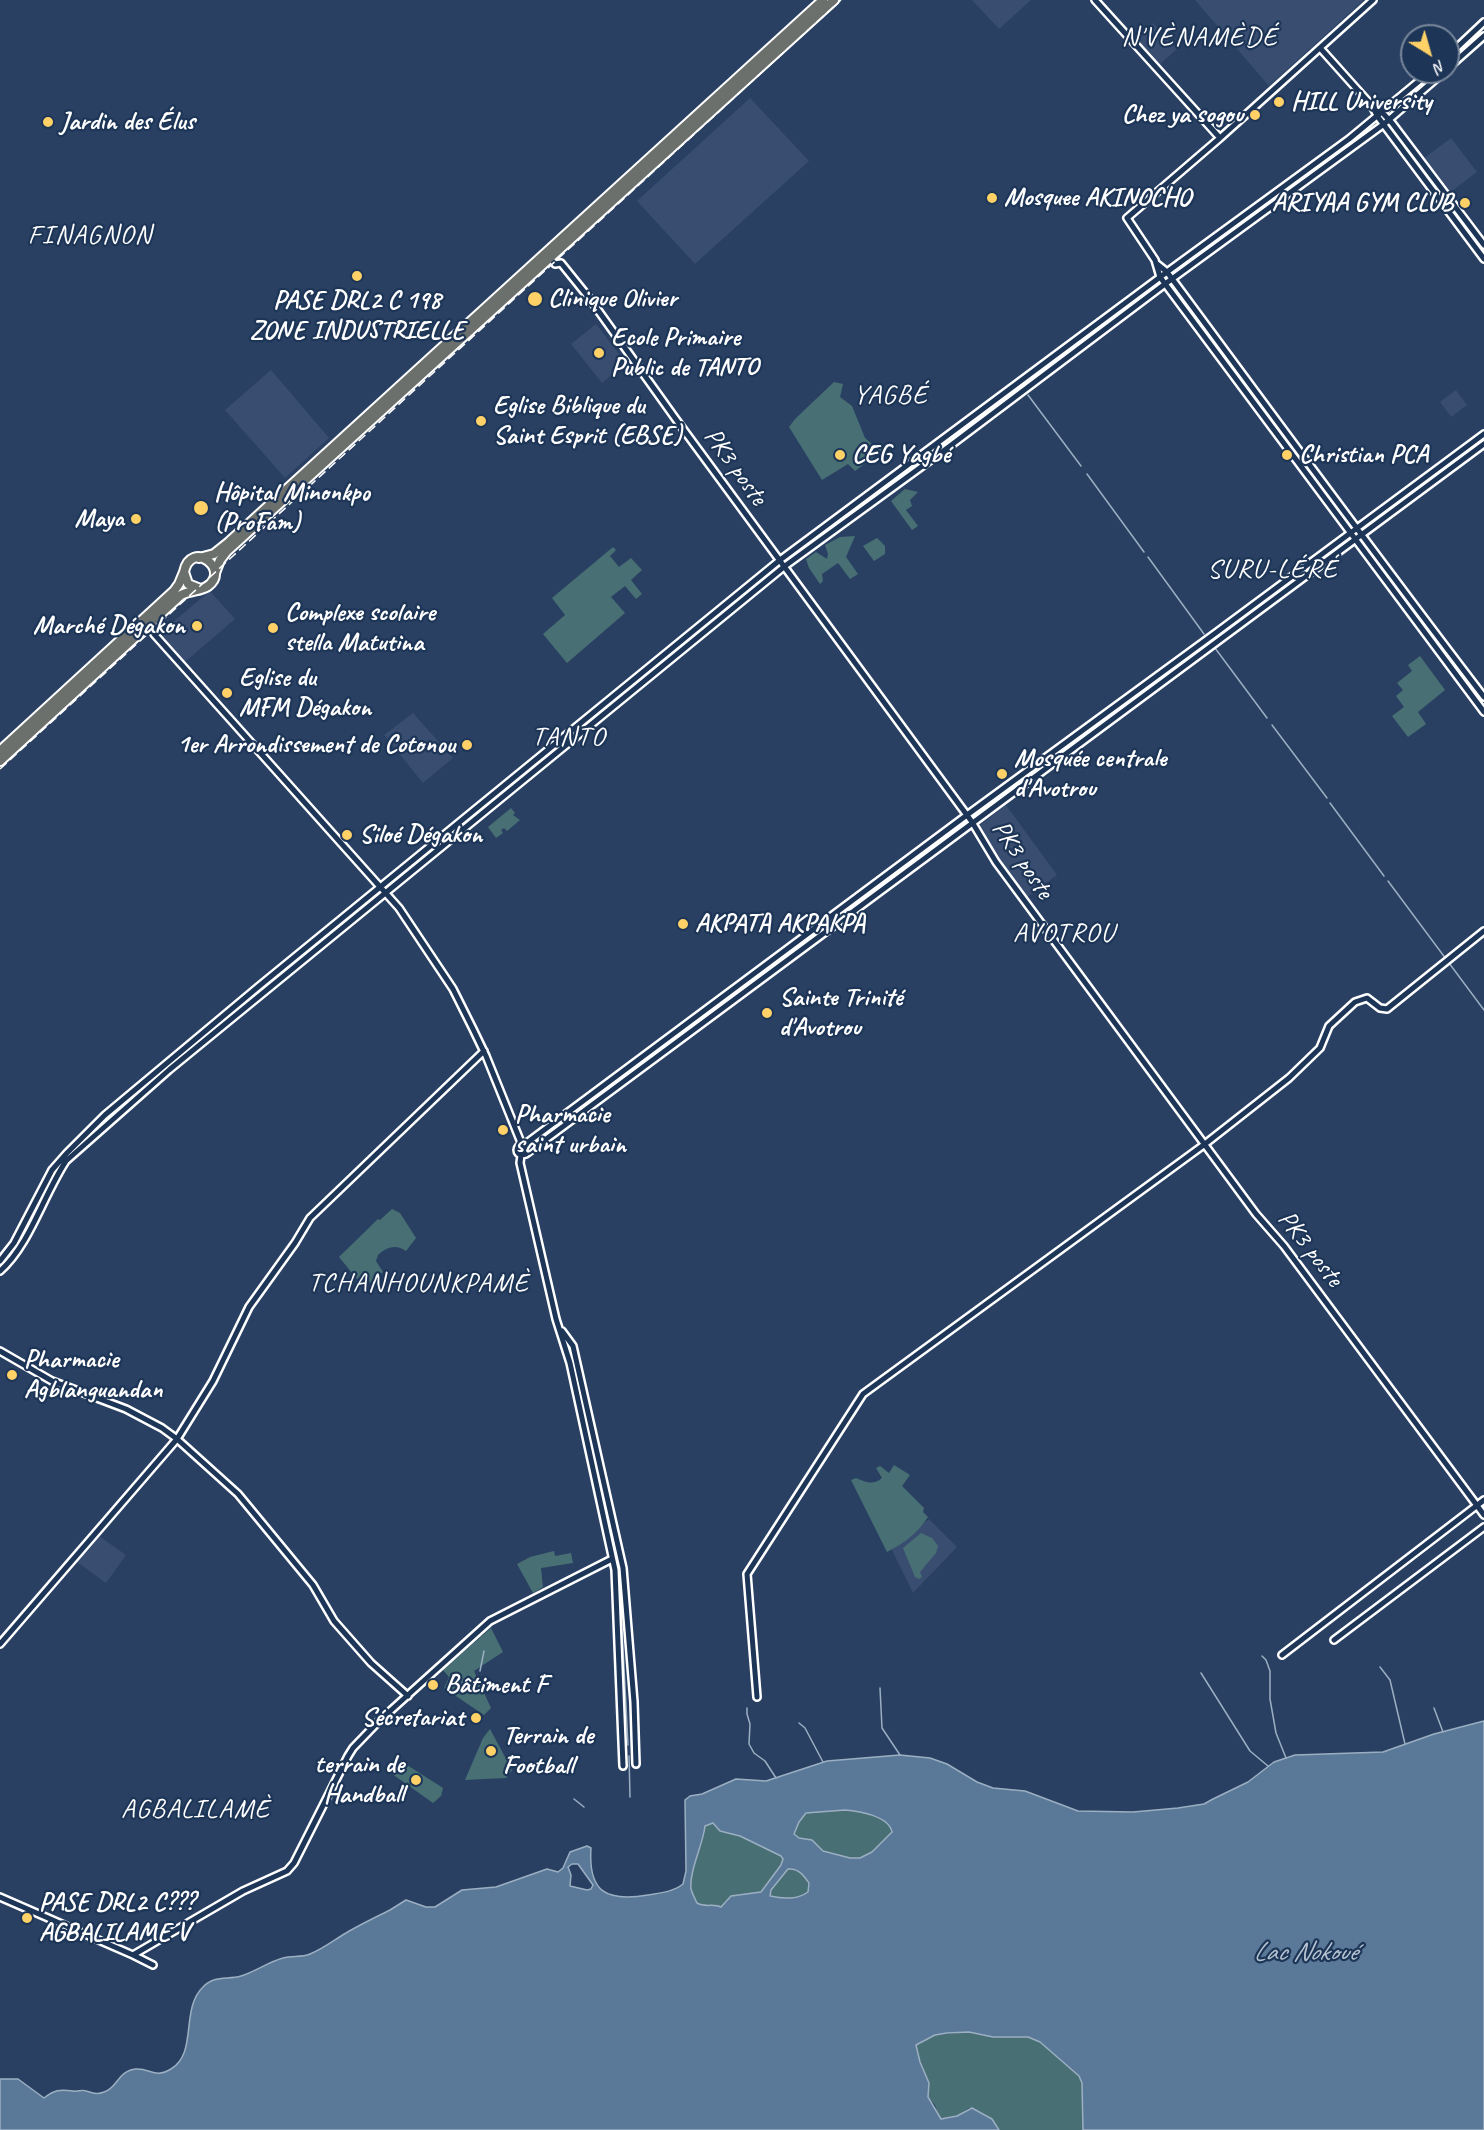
<!DOCTYPE html>
<html>
<head>
<meta charset="utf-8">
<style>
	body { margin:0 }
	#map { position:relative; width:1484px; height:2130px; overflow:hidden; background:#294062; font-family:Caveat,sans-serif }
	canvas { display:block }
	.north { position:absolute; left:1400px; top:24px; width:60px; height:60px; box-sizing:border-box; background:#1d3557; border:2px solid #77869a; border-radius:50%; rotate:143deg; font-size:16px; font-weight:700; line-height:24px; text-align:center; color:#fff }
	.north::after { content:''; display:block; margin:auto; width:21px; height:27px; background:#ffd166; clip-path:polygon(50% 0,100% 100%,50% 72%,0 100%) }
</style>
</head>
<body>
<div id="map">
<canvas width="1484" height="2130"></canvas>
<div class="north">N</div>
</div>
<script>
const ctx = document.querySelector('canvas').getContext('2d');
ctx.lineJoin = 'round';
function paint(path, color) { ctx.fillStyle = color; ctx.fill(path, 'evenodd'); }
function trace(path, color, width, dash) { ctx.strokeStyle = color; ctx.lineWidth = width; ctx.lineCap = dash ? 'butt' : 'round'; ctx.setLineDash(dash || []); ctx.stroke(path); }
function label(font, color, halo, rows, align = 'center') {
  ctx.font = font + ' Caveat,sans-serif'; ctx.lineWidth = 4.5; ctx.setLineDash([]); ctx.textBaseline = 'middle'; ctx.strokeStyle = halo; ctx.fillStyle = color; for (const [text, x, y, turn = 0] of rows) {
    ctx.save(); ctx.translate(x, y); ctx.rotate((+turn || 0) * Math.PI / 180); ctx.textAlign = isNaN(turn) ? turn : align; if (halo) ctx.strokeText(text, 0, 0); ctx.fillText(text, 0, 0); ctx.restore();
  }
}
paint(new Path2D(`
	M972,0h59l-32,29z
	M1195,0h169l-95,86z
	M1153,23l24,26 -19,17 -23,-26z
	M750,98l59,63 -114,103 -58,-63z
	M1451,138l26,34 -29,22 -25,-35z
	M596,324l30,39 -24,20 -31,-39z
	M271,370l58,68 -44,40 -60,-68z
	M1456,390l11,15 -16,12 -11,-15z
	M210,591l25,28 -50,43 -25,-29z
	M413,713l40,45 -30,25 -39,-48z
	M1006,805l51,70 -31,23 -51,-69z
	M929,1519l28,28 -44,46 -22,-45z
	M99,1536l27,19 -20,28 -29,-21z`), '#384d70');
paint(new Path2D(`
	M834,382l9,2 -3,13 12,9 13,32 8,7 12,4 -30,22 -7,-7 -26,16 -33,-53 6,-8z
	M905,489l13,3 -8,8 2,6 -6,4 12,16 -6,4 -21,-29z
	M855,536l-9,21 12,17 -8,5 -12,-16 -16,11 1,7 -3,3 -11,-16 -3,-9 10,-7 11,7 1,-5 -3,-9 15,-8z
	M877,538l8,8v8l-11,7 -11,-15z
	M613,547l3,3 -6,6 9,11 12,-9 11,12 -11,10 11,14 -6,5 -11,-13 -14,11 14,16 -58,50 -24,-29 22,-19 -13,-17z
	M1420,656l25,34 -27,22 8,12 -18,13 -16,-21 12,-9 -8,-11 7,-6 -6,-7 15,-12 -4,-6z
	M511,808l4,5 -2,2 7,5 -13,11 -3,-3 -3,2 2,3 -7,5 -8,-11z
	M392,1209l8,4 16,25 -10,13c-10,-7 -19,-4 -28,4l-2,6 7,11 -12,11 -8,-8 -6,4 -18,-22 39,-38 2,1z
	M894,1465l16,10 -8,11 22,22 -1,4 5,5c-11,17 -24,26 -41,35l-36,-72 5,-2c10,4 17,8 26,0l-6,-10 4,-2 9,7z
	M921,1533l11,5 6,8 -2,7 -16,19 2,5 -3,2 -4,-2 -12,-29z
	M554,1551l1,5 16,-3 2,10 -32,5 2,19 -10,6 -16,-29 13,-7z
	M491,1628l12,24 -29,19 17,37 -7,7 -40,-27 5,-11 -6,-7z
	M490,1729l22,41 -6,8 -41,2 18,-42z
	M396,1758l47,30 -2,8 -8,7 -45,-32v-7z
	M845,1810c15,1 44,6 47,22l-20,20 -12,6h-10l-27,-7 -11,-11 -13,-2 -5,-4 5,-12 7,-10z
	M713,1823l7,8 20,5 41,20 2,3 -2,6 -20,27 -30,4 -10,11c-8,-4 -16,1 -24,-4 -2,-4 -5,-10 -6,-14 -2,-19 13,-43 14,-63z
	M788,1869c11,-1 16,7 21,14l-1,9c-13,9 -24,6 -38,4l1,-6z
	M969,2032l24,5h35l12,5 39,34 3,7 1,47h-84c-6,-11 -17,-20 -30,-22 -9,6 -19,14 -30,9l-4,-12 -7,-8 1,-14 -9,-21 -4,-17 19,-10z`), '#487074');
const water = new Path2D(`
	M1484,1721v409h-401l-1,-47 -3,-7 -39,-34 -12,-5h-35l-24,-5 -22,1 -12,2 -19,10 4,17 9,21 -1,14 13,22 16,-3 15,-8 20,11 7,11h-999v-51h18l26,19c10,-8 16,-9 29,-7 5,1 9,-2 13,0 7,2 11,4 18,1 14,-4 13,-21 32,-23 14,-1 19,10 35,0 27,-16 9,-60 32,-82 11,-12 24,-7 38,-11 14,-4 27,-14 42,-18 9,-3 18,0 27,-4 13,-5 24,-14 36,-21 13,-8 30,-16 44,-23l16,-10 20,7h9l27,-17 34,-3 51,-18 11,3 5,-4 7,-16 17,-6 4,2c-3,44 15,54 57,47 12,-2 25,-3 35,-11l3,-13 -1,-71 5,-4 12,-2 34,-15 30,2 61,-20 73,-6 30,3 17,6 30,18 16,6 32,3 53,20 55,1 45,-4 26,-4 9,-5 35,-17 26,-20 21,-7 88,-3 51,-18zM845,1810c14,1 44,6 47,22l-20,20 -12,6h-10l-27,-7 -11,-11 -13,-2 -5,-4 5,-12 7,-9zM713,1823l7,8 20,5 41,20 2,3 -2,6 -20,27 -30,4 -10,11c-8,-4 -16,1 -24,-4 -2,-4 -5,-10 -6,-14 -2,-18 12,-44 14,-63zM572,1864h6l15,21 -2,4 -4,1 -17,-4 1,-11 -3,-8zM788,1869c11,-1 16,7 21,14l-1,9c-13,9 -24,6 -38,4l1,-6z`);
paint(water, '#5a7999');
trace(water, '#9cafc2', 1.5);
trace(new Path2D(`
	M1398,136l45,62
	M1452,209l32,43
	M1183,301l16,22
	M1201,326l28,35
	M1233,366l57,78
	M1028,395l53,71
	M1295,451l57,77
	M1087,474l57,78
	M1361,542l54,71
	M1148,557l56,77
	M1419,618l54,73
	M1215,648l52,70
	M1477,696l7,9
	M1272,725l55,73
	M1330,803l54,73
	M1388,881l96,129
	M570,1348l1,8
	M573,1365l46,205 9,175
	M1262,1656l4,4 4,11v28l6,34 10,25
	M1380,1667l10,13 15,64
	M480,1671l4,-20
	M1201,1673l49,78 18,15
	M880,1688l2,40 18,27
	M747,1708v6l3,10 -1,20 5,9 11,8 11,17
	M1434,1708l9,24
	M799,1723l6,5 18,34
	M629,1756l1,41
	M574,1799l10,8`), '#9cafc2', 1.5);
const tertiary = new Path2D(`
	M1095,0l125,138
	M1373,0l-153,138 -93,80 28,42 5,17 324,435
	M1321,49l51,57 6,11 106,142
	M1448,56l36,-34
	M1448,68l36,-32
	M1372,106l6,2 14,15 92,122
	M550,258l5,6 6,-1 29,36 85,119 297,404 24,40 260,352 28,32 200,269
	M1157,264l10,8c105,142 209,284 317,425
	M154,634l245,274 54,81 20,40 13,27 36,89
	M517 1150a5 5 0 1 1 10 0a5 5 0 1 1-10 0Z
	M524,1145l443,-330 250,-183 267,-198
	M526,1154l958,-710
	M521,1155l-1,8 36,156 14,44 45,207 8,196
	M0,1261l14,-18 38,-73 15,-17 38,-38 153,-128 522,-427 387,-288 182,-133 81,-67
	M0,1271c29,-25 44,-77 66,-110l103,-91 616,-504 165,-120 215,-162 219,-160 60,-52
	M562,1331l11,15 50,222 11,134 2,62
	M0,1351l52,30 74,28 36,19 15,11 61,55 75,91 21,36 37,42 37,33
	M1334,1640l150,-113
	M0,1644l177,-205 36,-58 36,-74 46,-64 15,-25 174,-167
	M1282,1655l202,-155
	M757,1697l-10,-123 116,-180 342,-250 84,-66 31,-30 9,-22 26,-24 12,-4 13,10 7,1 97,-78
	M0,1897l133,58 110,-64 44,-20 7,-8 54,-107 5,-8 25,-26 112,-101 122,-62
	M133,1955l20,10`);
const trunk = new Path2D(`
	M199,558l15,-4 15,-12 594,-542
	M215,573l5,-13 7,-9 607,-551
	M0,751l174,-160 5,-7 5,-12
	M0,761l181,-166c9,-5 20,-4 27,-9 23,-17 -17,-47 -24,-14l4,12 10,4`);
trace(tertiary, '#fff', 10);
trace(trunk, '#fff', 12);
trace(tertiary, '#1d3557', 5);
trace(trunk, '#6c706d', 8);
trace(new Path2D(`
	M0,769l841,-769`), '#fff', 1.5, [9, 4.5]);
for (const [x, y, r, color] of [
	[1279,102,6,"#ffd166"],
	[1255,115,6,"#ffd166"],
	[48,122,6,"#ffd166"],
	[992,198,6,"#ffd166"],
	[1465,203,6,"#ffd166"],
	[357,276,6,"#ffd166"],
	[535,299,8,"#ffd166"],
	[599,353,6,"#ffd166"],
	[481,421,6,"#ffd166"],
	[840,455,6,"#ffd166"],
	[1287,455,6,"#ffd166"],
	[201,508,8,"#ffd166"],
	[136,519,6,"#ffd166"],
	[197,626,6,"#ffd166"],
	[273,628,6,"#ffd166"],
	[227,693,6,"#ffd166"],
	[467,745,6,"#ffd166"],
	[1002,774,6,"#ffd166"],
	[347,835,6,"#ffd166"],
	[683,924,6,"#ffd166"],
	[767,1013,6,"#ffd166"],
	[503,1130,6,"#ffd166"],
	[12,1375,6,"#ffd166"],
	[433,1685,6,"#ffd166"],
	[476,1718,6,"#ffd166"],
	[491,1751,6,"#ffd166"],
	[416,1780,6,"#ffd166"],
	[27,1918,6,"#ffd166"]
]) { const dot = new Path2D(); dot.arc(x, y, r, 0, 2 * Math.PI); ctx.fillStyle = color; ctx.fill(dot); trace(dot, '#1d3557', 2); }
label('bold 26px', '#fff', '#1d3557', [
	["HILL University",1291,102],
	["Chez ya sogou",1243,115,"right"],
	["Jardin des Élus",60,122],
	["Mosquee AKINOCHO",1004,198],
	["ARIYAA GYM CLUB",1453,203,"right"],
	["Clinique Olivier",548,299],
	["PASE DRL2 C 198",357,301,"center"],
	["ZONE INDUSTRIELLE",357,331,"center"],
	["Ecole Primaire",611,338],
	["Public de TANTO",611,368],
	["Eglise Biblique du",493,406],
	["Saint Esprit (EBSE)",493,436],
	["CEG Yagbé",852,455],
	["Christian PCA",1299,455],
	["Hôpital Minonkpo",214,493],
	["(ProFam)",214,523],
	["Maya",124,519,"right"],
	["Complexe scolaire",285,613],
	["stella Matutina",285,643],
	["Marché Dégakon",185,626,"right"],
	["Eglise du",239,678],
	["MFM Dégakon",239,708],
	["1er Arrondissement de Cotonou",455,745,"right"],
	["Mosquée centrale",1014,759],
	["d'Avotrou",1014,789],
	["Siloé Dégakon",359,835],
	["AKPATA AKPAKPA",695,924],
	["Sainte Trinité",779,998],
	["d'Avotrou",779,1028],
	["Pharmacie",515,1115],
	["saint urbain",515,1145],
	["Pharmacie",24,1360],
	["Agblanguandan",24,1390],
	["Bâtiment F",445,1685],
	["Sécretariat",464,1718,"right"],
	["Terrain de",503,1736],
	["Football",503,1766],
	["terrain de",404,1765,"right"],
	["Handball",404,1795,"right"],
	["PASE DRL2 C???",39,1903],
	["AGBALILAME V",39,1933]
], 'left');
label('26px', '#fff', '#1d3557', [
	["PK3 poste",735,467,54],
	["PK3 poste",1022,860,56],
	["PK3 poste",1310,1249,52]
]);
ctx.letterSpacing = '1.5px';
label('27px', '#fff', '#1d3557', [
	["N'VÈNAMÈDÉ",1200,38],
	["FINAGNON",90,236],
	["YAGBÉ",891,396],
	["SURU-LÉRÉ",1273,570],
	["TANTO",569,738],
	["AVOTROU",1064,934],
	["TCHANHOUNKPAMÈ",419,1284],
	["AGBALILAMÈ",196,1810]
]);
ctx.letterSpacing = '0px';
label('italic 27px', '#b5c3d1', '#1d3557', [
	["Lac Nokoué",1305,1953]
]);
</script>
</body>
</html>
